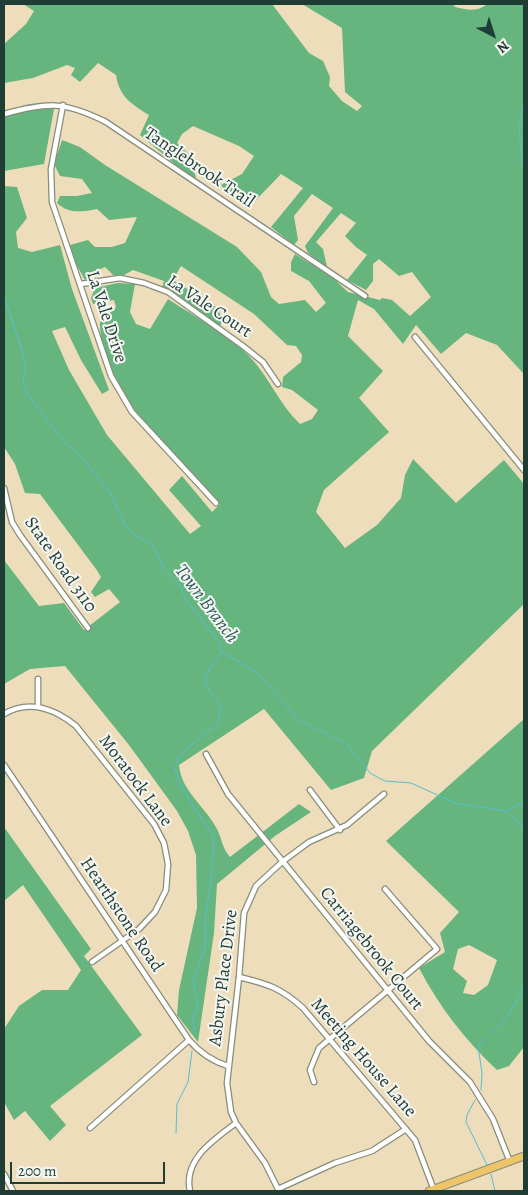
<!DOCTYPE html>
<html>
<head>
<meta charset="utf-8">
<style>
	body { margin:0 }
	#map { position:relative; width:528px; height:1195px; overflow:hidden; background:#edb; font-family:Alegreya,serif }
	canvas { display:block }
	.frame { position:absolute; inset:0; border:5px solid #1f3d34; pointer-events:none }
	.north { position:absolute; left:468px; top:10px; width:50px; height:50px; -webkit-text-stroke:4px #f6f6f2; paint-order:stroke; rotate:140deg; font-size:14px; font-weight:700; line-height:20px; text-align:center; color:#1f3d34 }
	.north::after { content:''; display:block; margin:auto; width:18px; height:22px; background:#1f3d34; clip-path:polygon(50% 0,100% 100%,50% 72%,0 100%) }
	.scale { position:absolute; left:10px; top:1162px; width:155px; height:22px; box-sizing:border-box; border:2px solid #1f3d34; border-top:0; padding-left:6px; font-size:15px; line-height:18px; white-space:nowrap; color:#1f3d34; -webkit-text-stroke:4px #f6f6f2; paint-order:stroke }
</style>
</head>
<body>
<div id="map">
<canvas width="528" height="1195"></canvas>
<div class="frame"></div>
<div class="north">N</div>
<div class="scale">200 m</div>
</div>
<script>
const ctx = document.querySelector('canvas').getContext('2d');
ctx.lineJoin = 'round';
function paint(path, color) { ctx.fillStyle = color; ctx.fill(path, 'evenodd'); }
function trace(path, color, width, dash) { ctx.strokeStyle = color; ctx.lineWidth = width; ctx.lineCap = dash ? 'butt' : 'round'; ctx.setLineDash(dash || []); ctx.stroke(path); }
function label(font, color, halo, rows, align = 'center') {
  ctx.font = font + ' Alegreya,serif'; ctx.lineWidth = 4; ctx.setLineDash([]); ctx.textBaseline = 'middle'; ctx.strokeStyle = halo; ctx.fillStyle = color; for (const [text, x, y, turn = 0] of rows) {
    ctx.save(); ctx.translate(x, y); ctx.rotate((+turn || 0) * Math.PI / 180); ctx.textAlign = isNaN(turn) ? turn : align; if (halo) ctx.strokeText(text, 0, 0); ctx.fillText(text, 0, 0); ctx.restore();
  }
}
paint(new Path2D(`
	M23,4h249l37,49 14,8 7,16 -1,9 13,15 15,10 5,-5 -17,-14 -3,-64 -40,-24h151l2,3c12,3 23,5 32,-3h37v370l-27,-29 -31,-12 -25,21 -25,-29 -13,19 -29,-35 -16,-9 -10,36 35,35 -24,27 30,34 -65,58 -8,22 29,36 32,-23 24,-27 4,-23 8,-16 43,44 48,-43 20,24v120l-152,147 -8,27 -33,12 -67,-81 -85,56c2,26 27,42 38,64 5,10 5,19 13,28l69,-53 12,8 -36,24 -58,48 -3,49 -16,109 -21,-27 2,-25 18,-82 -1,-53 -8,-24 -11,-20 -48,-66 -64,-79 -35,3 -26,15v-124l35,46 25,-3 20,27 36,-28 -11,-13 -14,8 -4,-5 10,-15 -5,-8 -56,-75 -15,-1 -10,-29 -11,-17v-261l13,1 10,31 -11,14 2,16 14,4 28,-7 12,44 37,101 -7,4 -21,-34 -16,-33 -13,4 17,39 38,65 83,99 11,-8 -32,-36 13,-14 30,36 8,-8c-43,-46 -121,-114 -120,-182l16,-15 -2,-7 -21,4 -2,-6 4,-10 23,-5 17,1 -5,28 6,12 14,5 18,-30c27,18 59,34 82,58 19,20 29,47 50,67l12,-5 6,-9 -26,-20 -10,-3 1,-10 18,-15 1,-7 -6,-9 -9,-1 -33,-31 -73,-48 -8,14 43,27 7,12 -3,7 -58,-38 2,-7 -31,-11 -11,6 -9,-1 -8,-8 -9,4 -11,9 -9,-16 -6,-19 18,-5 7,7h17l13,-4 12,-26 -28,3 -12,-11c-16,3 -28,5 -40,-6l3,-7h17l15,-3 -10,-14 -22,-3 -6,-12 8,-24 18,7 25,18 132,82 24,25 10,25 8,7 26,-4 11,12 10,-9 -17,-22 -18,-10v-9l4,-8 38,24 15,14 32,8 2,-2 10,2 18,16 21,-19 -19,-25 -13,4 -20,-17 -6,5v17l-7,9 -19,-10 20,-25 -11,-8 -11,-11 11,-13 -15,-10 -25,29 7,7 4,18 -19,-14 -3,-7 28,-38 -21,-14 -18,22 4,24 -4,5 -23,-18 32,-39 -22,-14 -26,27 -9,4 -17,-9 -8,-11 21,-11 12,-18 -15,-10 -46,-20 -11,8 -5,9 13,12 6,23 -8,-3 -48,-40 9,-20c-18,-11 -30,-19 -33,-40l-18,-12 -18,19 -9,-7 4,-7 -8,-3 -34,13 -29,5v-39l22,-20 8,-13z
	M32,109h22l-10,55 -40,7v-54z
	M524,719v328l-15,19 -12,4c-32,-30 -57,-62 -78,-102l26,-16 -5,-19 19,-21 -73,-71zM469,945l28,15 -9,25 -14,10 -11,-2 4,-12 -14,-12 5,-20z
	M4,827l87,122 -7,7 58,79 -92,71 16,19 -16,16 -25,-30 -11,9 -10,-18v-73l15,-23 23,-16h26l13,-20 -58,-85 -19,16z`), '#66b57f');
trace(new Path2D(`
	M522,163l-3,-36 5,-24
	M4,296l19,57 3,15 -3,14 5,13 37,48 12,9 15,18 18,23 15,32 6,7 22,14 11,23 16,16 6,15 32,41 4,11 34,20 43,48 48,24 23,29 9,5 6,3 26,2 44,20 49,8 12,8 8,10
	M505,811l19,-9
	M195,1033l-2,-16 4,-9v-10l-4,-16 12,-34v-28l6,-38 3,-46 -19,-27 -14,-24 -6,-16 3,-10 6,-8 34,-28 3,-17c-3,-7 -9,-11 -13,-17 -8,-13 7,-26 14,-37
	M490,1034c17,-14 26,-29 34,-49
	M481,1090l1,-17 -4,-27 5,-7
	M475,1100l-8,15 -1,7 21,43
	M176,1133l1,-29 11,-22 4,-31
	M491,1174l4,17`), '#55bed2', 1);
const street = new Path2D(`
	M63,105l-12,64 1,33 59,174 21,36 84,91
	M4,114c44,-12 60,-13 102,8l259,174
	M81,284l39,-6 24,5 24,9 75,54 20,16 15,22
	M415,337l109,133
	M4,488l8,34 8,13 68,93
	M38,679v27
	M4,714c25,-15 51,-5 72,12l78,98 10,19 4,21 -2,26 -11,22 -16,17 -47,33
	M206,754l22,40 201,247 41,41 23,37 17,43
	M4,765l185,275c11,13 23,21 39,26
	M310,790l30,40
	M239,977c29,7 42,11 64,31l112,132 19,50
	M314,1082l-4,-12 9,-22 118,-99 -52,-60
	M90,1128l99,-88
	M4,1174l9,17
	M278,1189l57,-26 37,-12 34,-22
	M190,1191c-7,-32 24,-51 46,-68
	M279,1191l-14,-28 -29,-40 -5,-11 -4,-29 12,-106 5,-64 12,-27 26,-24 27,-20 38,-17 37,-31`);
const primary = new Path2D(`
	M429,1191l95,-35`);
trace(street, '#868d78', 7);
trace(primary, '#868d78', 9);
trace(street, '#fff', 4.5);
trace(primary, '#eec469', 7);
label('18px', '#1f3d34', '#f6f6f2', [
	["Tanglebrook Trail",199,168,34],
	["La Vale Court",209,307,34],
	["La Vale Drive",106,317,72],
	["State Road 3110",60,565,55],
	["Moratock Lane",135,781,53],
	["Hearthstone Road",121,915,56],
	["Carriagebrook Court",371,949,51],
	["Asbury Place Drive",224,978,-83],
	["Meeting House Lane",363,1058,49]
]);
label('italic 19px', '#2c5d5c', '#f6f6f2', [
	["Town Branch",206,604,53]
]);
</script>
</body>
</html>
